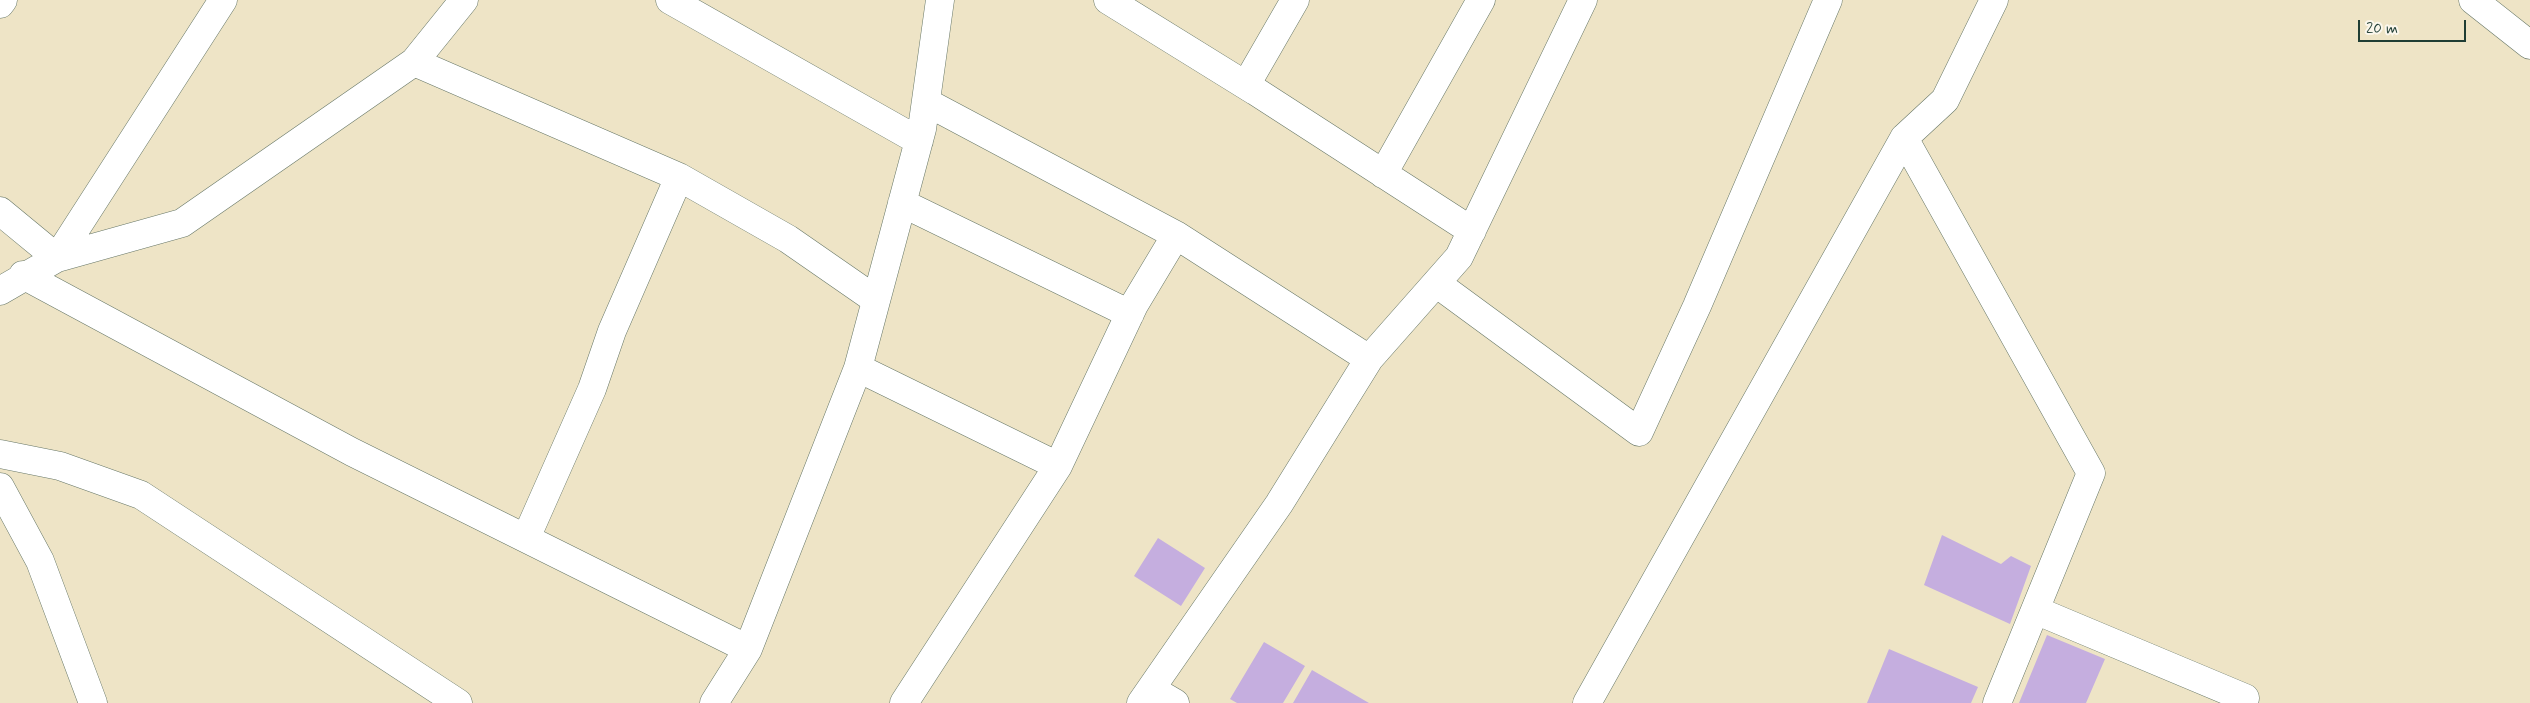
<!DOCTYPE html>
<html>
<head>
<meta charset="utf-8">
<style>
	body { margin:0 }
	#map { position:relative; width:2530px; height:703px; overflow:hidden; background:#eee4c6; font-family:Mynerve,sans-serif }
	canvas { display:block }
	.scale { position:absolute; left:2358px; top:20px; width:108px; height:22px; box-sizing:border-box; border:2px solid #1f3d34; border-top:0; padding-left:6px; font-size:15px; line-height:18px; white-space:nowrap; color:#1f3d34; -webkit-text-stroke:4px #fbf7ec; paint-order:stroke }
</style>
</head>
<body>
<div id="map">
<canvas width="2530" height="703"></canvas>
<div class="scale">20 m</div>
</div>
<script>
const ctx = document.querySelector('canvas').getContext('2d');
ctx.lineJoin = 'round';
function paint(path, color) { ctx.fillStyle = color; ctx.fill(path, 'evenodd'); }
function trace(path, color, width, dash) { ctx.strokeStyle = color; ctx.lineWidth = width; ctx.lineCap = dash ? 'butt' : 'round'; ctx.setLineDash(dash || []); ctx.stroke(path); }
paint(new Path2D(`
	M1942,535l59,29 10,-8 20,10 -21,58 -86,-39z
	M1158,538l47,30 -24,38 -47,-30z
	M2047,635l58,24 -19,44h-67z
	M1264,642l41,24 -22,37h-46l-7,-4z
	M1889,649l89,38 -7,16h-104z
	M1312,670l57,33h-76z`), '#c5aedf');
const minor = new Path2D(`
	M670,0l249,141
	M1108,0l147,91
	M1295,0l-49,85 226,146
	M2473,0l57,45
	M0,4l3,-4
	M414,62l265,115
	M926,102l250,133
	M1904,138l187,335 -94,230
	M1383,174l98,-174
	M902,203l228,111
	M0,211l57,47 125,-35 232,-161 50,-62
	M23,275l329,177 396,197
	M1436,283l203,149 58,-126 131,-306
	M0,291l57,-33 166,-258
	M858,368l200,98 76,-161 42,-70 193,124
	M0,454l60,12 81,29 317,208
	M0,487l40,74 53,142
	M526,538l66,-149 20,-58 67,-154 109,62 88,61
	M2035,610l210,88 -2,5
	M1151,689l24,14
	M714,703l34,-54 110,-281 64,-239 18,-129
	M904,703l154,-237
	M1141,703l138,-199 90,-145 90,-102 124,-257
	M1587,703l317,-565 41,-38 49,-100`);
trace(minor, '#677767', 29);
trace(minor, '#fff', 28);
</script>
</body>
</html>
